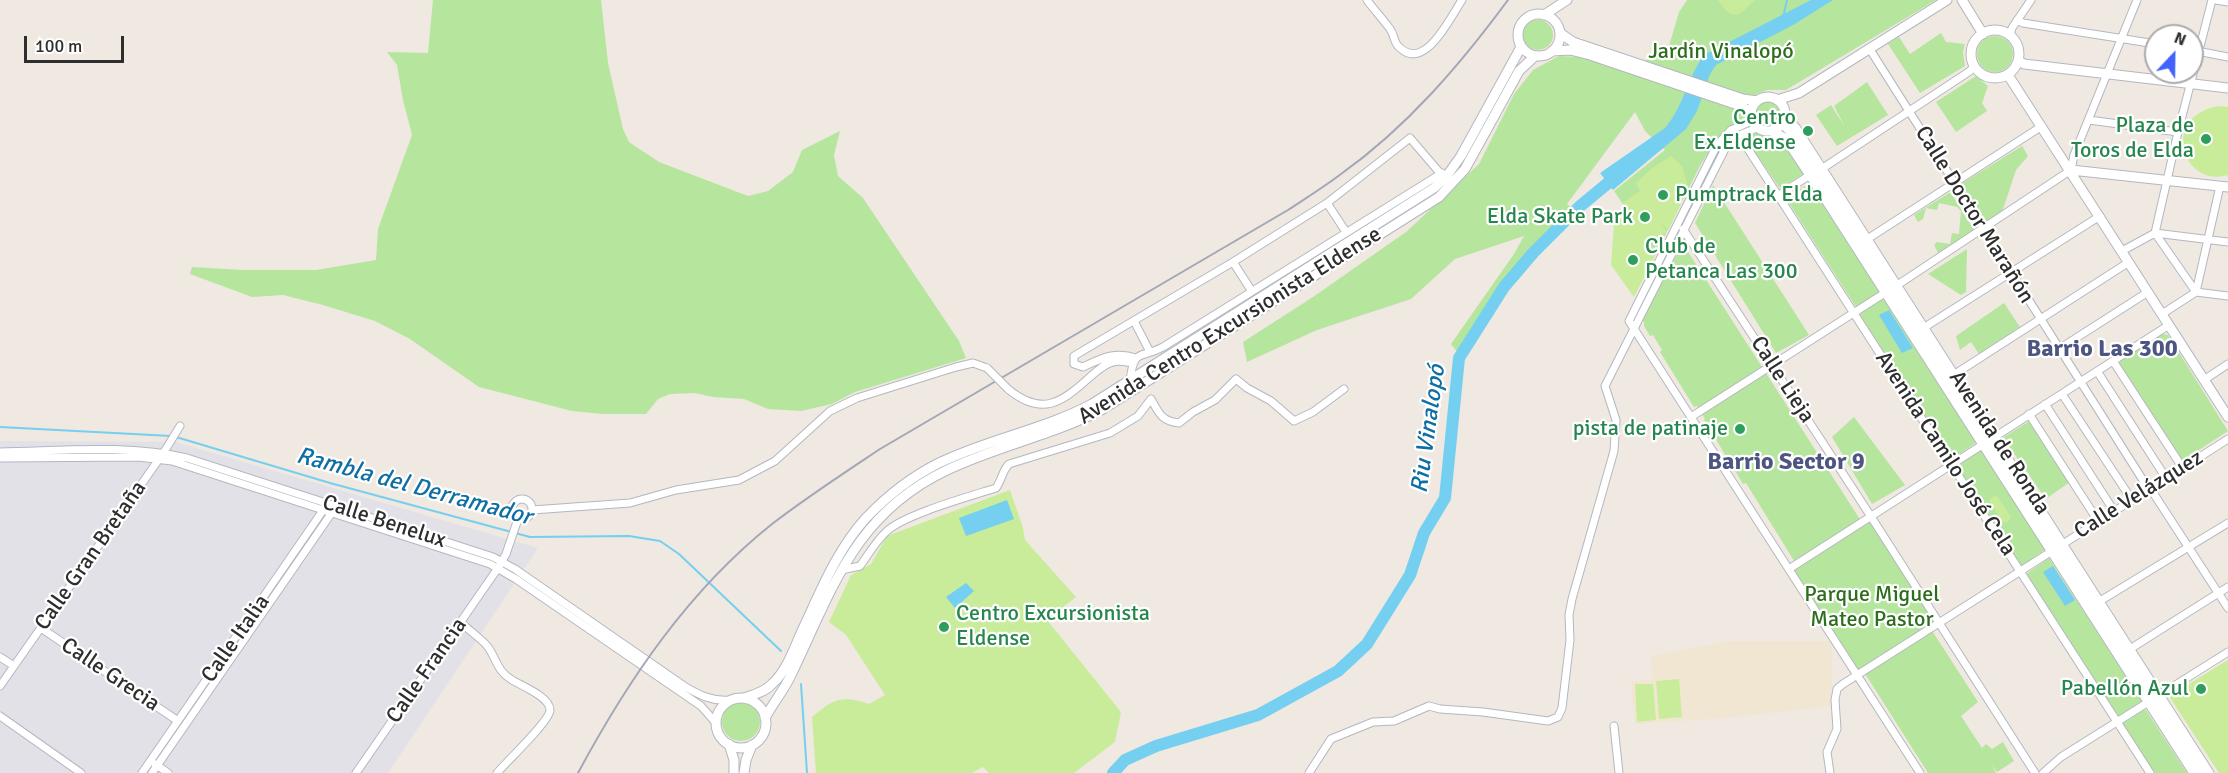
<!DOCTYPE html>
<html>
<head>
<meta charset="utf-8">
<style>
	body { margin:0 }
	#map { position:relative; width:2228px; height:773px; overflow:hidden; background:#efe9e1; font-family:Signika,sans-serif }
	canvas { display:block }
	.north { position:absolute; left:2144px; top:24px; width:60px; height:60px; box-sizing:border-box; background:#fff; border:2px solid #ababab; border-radius:50%; rotate:22deg; font-size:16px; font-weight:700; line-height:24px; text-align:center; color:#2e2e2e }
	.north::after { content:''; display:block; margin:auto; width:21px; height:27px; background:#4264fb; clip-path:polygon(50% 0,100% 100%,50% 72%,0 100%) }
	.scale { position:absolute; left:24px; top:36px; width:100px; height:27px; box-sizing:border-box; border:3px solid #2e2e2e; border-top:0; padding-left:8px; font-size:18px; line-height:21px; white-space:nowrap; color:#2e2e2e; -webkit-text-stroke:4px #fff; paint-order:stroke }
</style>
</head>
<body>
<div id="map">
<canvas width="2228" height="773"></canvas>
<div class="north">N</div>
<div class="scale">100 m</div>
</div>
<script>
const ctx = document.querySelector('canvas').getContext('2d');
ctx.lineJoin = 'round';
function paint(path, color) { ctx.fillStyle = color; ctx.fill(path, 'evenodd'); }
function trace(path, color, width, dash) { ctx.strokeStyle = color; ctx.lineWidth = width; ctx.lineCap = dash ? 'butt' : 'round'; ctx.setLineDash(dash || []); ctx.stroke(path); }
function label(font, color, halo, rows, align = 'center') {
  ctx.font = font + ' Signika,sans-serif'; ctx.lineWidth = 4.5; ctx.setLineDash([]); ctx.textBaseline = 'middle'; ctx.strokeStyle = halo; ctx.fillStyle = color; for (const [text, x, y, turn = 0] of rows) {
    ctx.save(); ctx.translate(x, y); ctx.rotate((+turn || 0) * Math.PI / 180); ctx.textAlign = isNaN(turn) ? turn : align; if (halo) ctx.strokeText(text, 0, 0); ctx.fillText(text, 0, 0); ctx.restore();
  }
}
paint(new Path2D(`
	M0,441l176,1 362,106 -150,225h-388z`), '#e3e1e8');
paint(new Path2D(`
	M1730,641h99l3,3 -1,62 -105,12 -91,6 -4,-42 22,-3 -2,-23z`), '#f0e6d1');
paint(new Path2D(`
	M433,0h168l7,63 15,66 6,13 30,20 89,34 20,-5 25,-19 9,-22 38,-19 -6,24 4,21 25,22 96,143 7,17 -111,34 -23,12 -31,7 -33,-2 -24,-10 -31,-2 -18,-4 -25,1 -12,5 -12,15h-42l-32,-3 -93,-24 -69,-48 -35,-18 -52,-16 -40,-10 -31,2 -62,-23 2,-7 51,3h73l60,-10 2,-31 34,-94 -9,-35 -6,-35 -10,-13 41,1z
	M1687,0h249l-150,90h-19l-14,6 -4,-1 -7,16 4,6 -26,19 -19,28 -45,89 -42,-62 51,-41 -20,-19 -10,-19 -68,92 6,5 -65,69 -50,75 -7,-9 63,-90 10,-18 -69,23 -44,40 -94,31 -70,32 -4,-20 70,-45 93,-65 73,-68 35,-70 19,-24 26,-14 87,4 15,-6 5,2 13,-44z
	M1523 35a15 15 0 1 1 30 0a15 15 0 1 1-30 0Z
	M1941,33l5,9 19,2 -2,8 2,14 -45,27 -32,-49 11,-7 11,17z
	M1977 54a18 18 0 1 1 36 0a18 18 0 1 1-36 0Z
	M1976,76l12,10 -6,17 5,8 -31,21 -20,-30z
	M1867,82l21,33 -51,31 -21,-31 15,-10 14,22 -11,-21z
	M1756 114a12 12 0 1 1 24 0a12 12 0 1 1-24 0Z
	M1756,132c25,6 37,17 47,42l-22,14 -2,-1 -33,-48 3,-5z
	M2022,146l6,10 -12,14 -14,42 -15,10 -26,-38z
	M1809,183l4,3 66,104v3l-23,14 -69,-107v-2z
	M1713,185l96,150 -33,18 -81,-130z
	M1949,193h2l23,37 -36,23 -4,-8 3,-3 13,2 2,-11 7,1 2,-23 -4,-4 -18,-4 -2,7 -11,-2 -3,11 -5,3 -4,-7z
	M1683,244l178,277 9,-6 70,108 -9,6 47,73 -17,14 21,32 4,-4 6,5 11,-7 11,19 -17,11 -5,-7 4,8h-68l-64,-101 -7,3 -68,-106 7,-5 -50,-81 -3,1 -39,-64 1,-1 -8,-13 -3,1 -34,-55 2,-2 -9,-15 -3,1 -6,-10v-4l-4,-3z
	M1967,249l-1,43 -5,3 -33,-21z
	M1882,299l4,1 91,142 -23,16h-2l-92,-143 2,-3z
	M2004,303l16,24 -41,27 -8,-12 -11,8 -4,-14z
	M2162,334l6,1 60,96 -46,30 -62,-96v-5z
	M1854,417l51,68 -33,19 -40,-67z
	M2031,420l39,62 -23,16h-2l-41,-59v-2z
	M1981,450l65,99 -23,16 -3,-1 -62,-97v-2z
	M2049,558l93,143 -24,15 -92,-142z
	M722 722a19 19 0 1 1 38 0a19 19 0 1 1-38 0Z
	M2143,710h3l41,63h-33l-32,-49z`), '#b6e59e');
paint(new Path2D(`
	M1718,0h37c-18,17 -21,22 -37,0z
	M2219,106l9,1v68c-45,14 -69,-59 -9,-69z
	M1671,156l11,10 5,17 -4,9 1,5 -15,32 -3,-1 -7,-9 8,13 -18,12 7,10 -22,43 -23,-32 3,-41 14,-12 -6,-9 18,-12 -4,-8 15,-14z
	M1010,490l13,38 2,12 51,57 -29,23 74,92 -6,30 -41,31h-85l-6,-6 -11,6h-156l-4,-56c22,-18 29,-22 57,-13l16,-9 -39,-60 -17,-13 22,-47 20,-11 16,-28z
	M1997,496l14,21 -3,5h-5l-14,-21 3,-4z
	M2228,660v113h-9l-50,-77z
	M1679,679l3,38 -23,2 -3,-38z
	M1635,684h18l3,36 -19,2z`), '#c9ec9a');
paint(new Path2D(`
	M1811,0h22l-40,25 -77,40 -6,9 -13,37 -11,18 -73,61 -13,-17 65,-45c19,-22 22,-50 39,-73z
	M1889,310l24,38 -11,5 -23,-38z
	M1007,500l7,19 -48,17 -7,-18z
	M2053,566l22,34 -10,6 -22,-34z
	M966,583l8,8 -19,17 -9,-11z`), '#75cff0');
trace(new Path2D(`
	M1783,18l4,-18
	M0,427l171,9
	M176,437l154,46 200,54 99,-1 31,5 19,13 102,97
	M801,684l6,89`), '#75cff0', 2);
trace(new Path2D(`
	M1113,773l12,-13 31,-14 102,-31 80,-44 29,-27 43,-69 14,-42 21,-35 14,-140 45,-71 29,-34 46,-46 40,-33`), '#75cff0', 12);
const street = new Path2D(`
	M1367,0c7,10 16,19 23,29 4,5 4,13 8,17 26,28 52,-28 64,-46
	M2216,0l12,2
	M2017,20l6,3 133,21
	M2010,35l2,-7 19,-28
	M1869,48l277,437 4,3 78,120
	M2192,50l36,7
	M1785,115l11,12 414,646
	M2089,120l89,12
	M1752,121l-21,9 -14,15 -88,176 291,452
	M1739,135l411,638
	M1823,168l147,-97 4,-5
	M1779,195l31,-20
	M1327,203l19,29
	M1683,229l187,286 165,258
	M1869,238l173,-112
	M2122,251l33,-18 73,9
	M1233,262l18,28
	M2196,292l-41,-59 23,-101 34,-132
	M2196,292l24,-106
	M2162,314l34,-22 32,4
	M1134,321l16,31
	M1925,327l175,-111
	M2059,349l89,-57
	M1136,358c-21,-7 -34,0 -53,9l-9,-3v-8l159,-94 94,-59 83,-65 30,35
	M2113,361l69,106
	M2097,371l69,107
	M1955,374l174,-112
	M2204,380l24,-16
	M1130,381c4,-34 9,-21 33,-34l279,-174
	M1008,389c34,28 53,14 82,-12 7,-6 14,-13 23,-15 6,-2 13,0 19,1
	M2062,394l70,106
	M2045,404l69,107
	M2029,414l69,107
	M1691,417l211,-135 169,-112 3,-15 63,-155
	M0,452c61,-1 127,-8 187,6l306,99 22,12 169,117c15,9 29,16 47,14
	M0,458l138,-1 34,4 318,103 26,15 185,127 15,17
	M512 509a10 10 0 1 1 20 0a10 10 0 1 1-20 0Z
	M532,510l98,-7 46,-13 63,-10 36,-19 55,-50 27,-13 99,-31 17,-4 14,5
	M1789,569l380,-244
	M841,570l19,-4c8,-11 16,-25 26,-34 16,-17 85,-36 110,-44 6,-8 6,-17 13,-24l101,-31 28,-17 13,-17c8,14 10,22 28,24l14,-11 22,-12 21,-21 11,9 24,13 23,20 19,-9 31,-23
	M2100,601l128,-78
	M461,622c8,9 20,16 27,25 9,13 9,24 24,33 10,6 38,17 38,30 0,11 -44,52 -53,63
	M41,628l137,93
	M2130,649l98,-62
	M0,657l14,9
	M0,686l164,-234 16,-26
	M0,716l81,57
	M1614,726l5,47
	M155,764l13,9
	M142,773l184,-267
	M152,773l181,-262
	M356,773l142,-205 8,-14 12,-35
	M1309,773l22,-34 42,-17 21,-1 35,-15 11,3 43,3 65,9 10,-4 4,-9 8,-68 -1,-25 3,-16 42,-148 2,-31 -11,-34 120,-237 14,-14 18,-7
	M1830,773l-3,-21 10,-23 -2,-29 2,-11 6,-5 385,-245
	M2043,773l18,-16 167,-105`);
const secondary = new Path2D(`
	M1962,0l21,34
	M1518 35a21 21 0 1 1 42 0a21 21 0 1 1-42 0Z
	M1544,15l23,-15
	M1971 54a24 24 0 1 1 48 0a24 24 0 1 1-48 0Z
	M1560,33l13,9 170,57 14,2
	M1552,51l18,-1 20,5 151,51 10,7
	M2019,61l5,3 204,24
	M2008,75l220,342
	M1751 114a17 17 0 1 1 34 0a17 17 0 1 1-34 0Z
	M1777,100l22,-7 148,-93
	M1782,123l9,9 29,45 382,596
	M1772,131l14,8 24,36 384,598
	M2071,170l157,17
	M744,698c9,-3 21,-6 28,-14 14,-12 22,-35 29,-51 19,-40 35,-82 65,-115 21,-22 45,-41 73,-55 49,-24 104,-33 153,-59l342,-216 12,-11 15,-21 60,-109
	M716 723a25 25 0 1 1 50 0a25 25 0 1 1-50 0Z
	M765,718c8,-15 19,-28 26,-43 41,-85 63,-161 156,-205 50,-24 106,-35 156,-61l336,-212 26,-28 54,-98 16,-15
	M729,744l5,16v13
	M744,773l2,-13 6,-15`);
trace(street, '#b4b7c1', 9);
trace(secondary, '#b4b7c1', 11);
trace(street, '#fff', 7);
trace(secondary, '#fff', 9);
trace(new Path2D(`
	M578,773c50,-93 110,-182 194,-249 35,-27 72,-51 108,-75l408,-239c18,-12 36,-23 53,-36 66,-47 119,-109 167,-174`), '#a3a6b8', 2);
const streetBridge = new Path2D(`
	M987,368l21,21`);
trace(streetBridge, '#b4b7c1', 9, []);
trace(streetBridge, '#fff', 7);
for (const [x, y, r, color] of [
	[1808,131,6,"#2e9e5b"],
	[2206,139,6,"#2e9e5b"],
	[1663,195,6,"#2e9e5b"],
	[1645,217,6,"#2e9e5b"],
	[1633,260,6,"#2e9e5b"],
	[1740,429,6,"#2e9e5b"],
	[944,627,6,"#2e9e5b"],
	[2201,689,6,"#2e9e5b"]
]) { const dot = new Path2D(); dot.arc(x, y, r, 0, 2 * Math.PI); ctx.fillStyle = color; ctx.fill(dot); trace(dot, '#fff', 2); }
label('22px', '#2c6e1b', '#fff', [
	["Jardín Vinalopó",1721,52],
	["Parque Miguel",1872,595],
	["Mateo Pastor",1872,620]
]);
label('22px', '#27864d', '#fff', [
	["Centro",1796,118],
	["Ex.Eldense",1796,143],
	["Plaza de",2194,126],
	["Toros de Elda",2194,151],
	["Pumptrack Elda",1675,195,"left"],
	["Elda Skate Park",1633,217],
	["Club de",1645,247,"left"],
	["Petanca Las 300",1645,272,"left"],
	["pista de patinaje",1728,429],
	["Centro Excursionista",956,614,"left"],
	["Eldense",956,639,"left"],
	["Pabellón Azul",2189,689]
], 'right');
label('22px', '#2e2e2e', '#fff', [
	["Calle Doctor Marañón",1974,215,58],
	["Avenida Centro Excursionista Eldense",1230,326,-32],
	["Calle Lieja",1782,380,57],
	["Avenida de Ronda",1999,443,57],
	["Avenida Camilo José Cela",1945,454,57],
	["Calle Velázquez",2139,495,-32],
	["Calle Benelux",384,522,18],
	["Calle Gran Bretaña",91,556,-55],
	["Calle Italia",236,639,-55],
	["Calle Francia",427,671,-55],
	["Calle Grecia",110,675,34]
]);
label('bold 24px', '#4d5680', '#fff', [
	["Barrio Las 300",2102,350],
	["Barrio Sector 9",1786,463]
]);
label('italic 24px', '#0d6fa3', '#fff', [
	["Riu Vinalopó",1429,429,-82],
	["Rambla del Derramador",414,487,15]
]);
</script>
</body>
</html>
